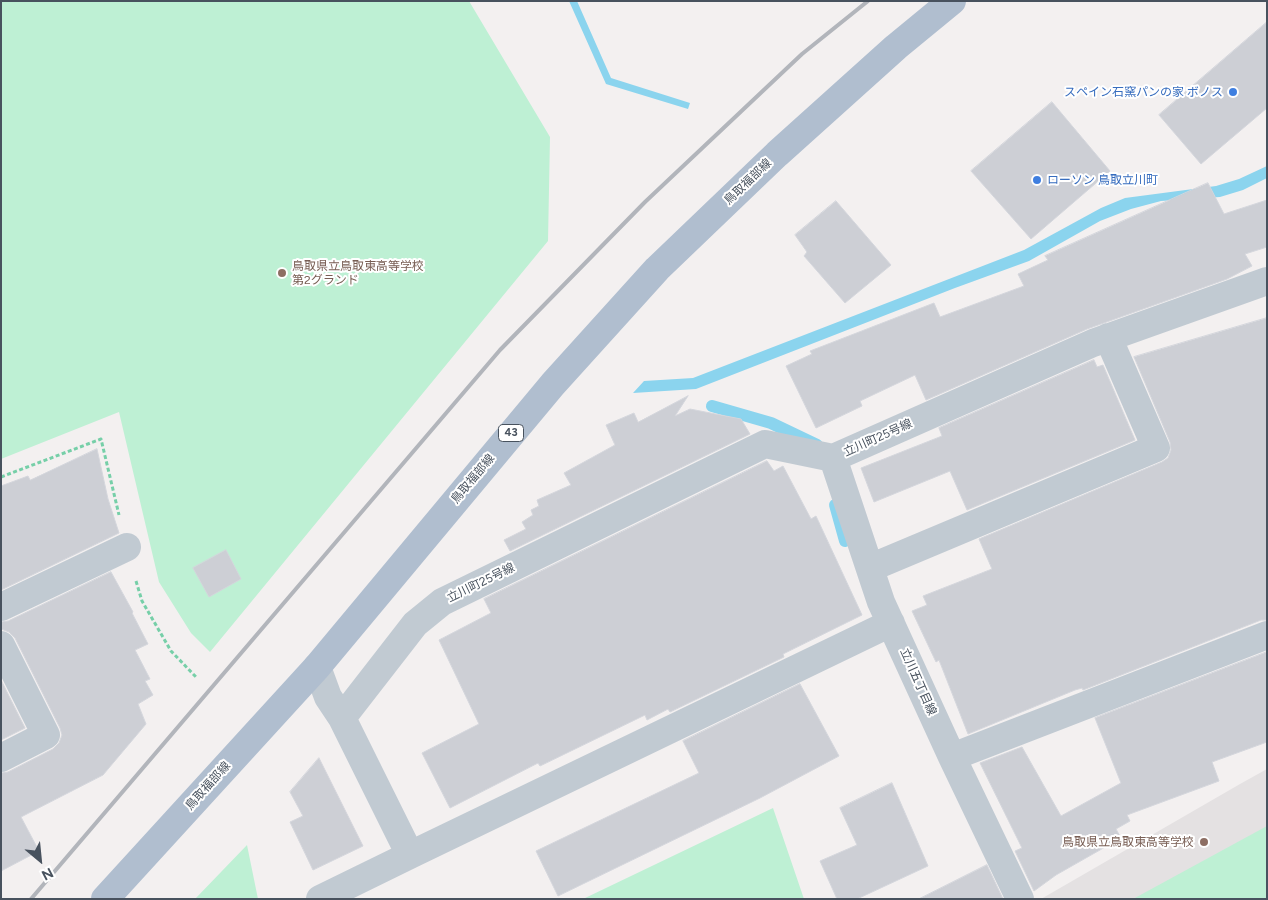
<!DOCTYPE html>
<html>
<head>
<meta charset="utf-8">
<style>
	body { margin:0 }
	#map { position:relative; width:1268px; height:900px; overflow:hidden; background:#f3f0f0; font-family:Figtree,sans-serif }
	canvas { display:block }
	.frame { position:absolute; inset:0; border:2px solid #48525e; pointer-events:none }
	.north { position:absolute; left:15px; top:835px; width:50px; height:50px; -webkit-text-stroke:4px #fff; paint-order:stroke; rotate:152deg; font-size:14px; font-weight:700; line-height:20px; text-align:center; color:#48525e }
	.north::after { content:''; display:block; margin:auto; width:18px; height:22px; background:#48525e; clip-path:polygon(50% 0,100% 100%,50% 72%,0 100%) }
</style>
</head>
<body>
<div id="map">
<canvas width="1268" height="900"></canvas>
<div class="frame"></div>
<div class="north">N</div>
</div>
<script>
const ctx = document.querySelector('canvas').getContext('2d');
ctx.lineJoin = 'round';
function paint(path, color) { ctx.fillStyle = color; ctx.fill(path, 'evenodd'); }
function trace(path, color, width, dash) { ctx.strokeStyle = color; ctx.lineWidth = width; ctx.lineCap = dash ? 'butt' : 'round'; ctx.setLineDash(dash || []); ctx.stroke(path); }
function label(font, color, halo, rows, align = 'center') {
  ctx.font = font + ' Figtree,"Noto Sans JP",sans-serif'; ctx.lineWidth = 4; ctx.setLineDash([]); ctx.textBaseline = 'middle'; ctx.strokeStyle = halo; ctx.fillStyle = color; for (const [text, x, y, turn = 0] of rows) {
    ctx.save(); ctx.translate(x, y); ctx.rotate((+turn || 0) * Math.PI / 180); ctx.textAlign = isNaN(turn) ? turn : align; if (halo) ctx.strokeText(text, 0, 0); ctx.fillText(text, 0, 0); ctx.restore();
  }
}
paint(new Path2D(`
	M1267,769v130h-226l199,-115z`), '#e4e1e2');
paint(new Path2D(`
	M1,1h468l81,136 -2,104 -338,411 -19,-19 -32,-51 -40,-170 -118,47z
	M773,808l31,91h-221z
	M1267,826v73h-134z
	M247,845l11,54h-63z`), '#bef0d4');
paint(new Path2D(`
	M569,1h8l34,77 79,25 -2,6 -82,-25z
	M1267,166v12l-24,12 -23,7 -59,4 -30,8 -31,12 -71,40 -74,27 -259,101 -63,4 11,-12 49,-3 331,-128 77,-42 24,-10 91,-12 23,-7z`), '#8bd4ee');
trace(new Path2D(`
	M712,406l59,17 46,22
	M835,505l10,36`), '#8bd4ee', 12);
const building = new Path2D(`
	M1267,22v86l-66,56 -42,-49z
	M1052,102l58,69 -79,68 -60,-68z
	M1208,183l16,31 43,-14v47l-22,7 7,12 -25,13 -140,50 -161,71 -11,-25 -55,26 2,5 -46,22 -30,-62 26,-12 -2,-3 124,-48 6,14 84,-31 -6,-12 30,-14 -3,-4z
	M836,201l55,64 -46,38 -41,-47 3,-4 -12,-17z
	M1267,318v302h-6l-178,70 -1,-2 -7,2 -107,44 -29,-74 -3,2 -24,-51 15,-6 -4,-9 69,-27 -13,-30 183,-77 6,-4 3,-8 -1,-8 -36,-85z
	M1094,360l3,7 6,-2 32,75 -168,70 -17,-39 -76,31 -13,-34 81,-32 -3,-8z
	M688,396l-13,20 15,-7 51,10 9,15 -240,117 -6,-11 22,-11 -4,-7 11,-7 -2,-5 8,-4 -2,-6 34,-15 -7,-12 51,-28 -9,-20 28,-12 4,9z
	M97,449l11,50 11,34 -118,57v-104l27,-10 2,4z
	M767,461l7,10 9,-5 28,53 5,-3 46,99 -79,39 1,3 -114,55 -2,-3 -21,11 -2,-5 -105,51 -2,-3 -88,45 -28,-55 57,-29 -40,-84 52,-27 -7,-14z
	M226,550l15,29 -32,18 -16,-29z
	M111,572l22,40 -1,1 16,31 -13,6 15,29 -5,2 8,14 -15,9 8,20 -43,51 -82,42 18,34 -38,20v-98l7,-1 45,-23 6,-6 3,-8 -2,-7 -45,-90 -6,-6 -8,-3v-7l7,-1z
	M1267,652v90l-55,20 7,19 -92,34 3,6 -14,8 5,9 -65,37 -22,16 -19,-40 7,-3 -42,-85 42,-16 39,69 60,-33 -26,-65z
	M1,680l24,48 -24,12z
	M800,684l39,72 -79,42 -202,98 -22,-45 163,-78 -16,-32z
	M319,758l44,88 -50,24 -23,-48 13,-6 -13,-24z
	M892,783l36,83 -71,33h-20l-17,-38 37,-16 -17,-37z
	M987,865l16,34h-84z`);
paint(building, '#cdcfd5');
trace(building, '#d4d6dc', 1);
trace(new Path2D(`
	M1,477l100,-38 18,76
	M136,581l6,20 29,50 25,26`), '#76cfa8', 3, [4, 2.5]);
trace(new Path2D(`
	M833,458l48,144 71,155 68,142
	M870,568l286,-120 -48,-111
	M1,607l126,-60
	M891,623l-481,232 -68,-137 73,-94 27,-22 323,-158 68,14 260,-115 174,-62
	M1,645l45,90 -45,23
	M317,667l11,30 14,21
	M952,757l315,-122
	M320,899l90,-44`), '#c1cad2', 28);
trace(new Path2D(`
	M105,899l212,-232 236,-283 104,-115 120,-115 119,-107 56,-46`), '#b0becf', 28);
trace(new Path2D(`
	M31,899l469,-549 145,-148 157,-148 66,-53`), '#b2b5bb', 4);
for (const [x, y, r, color] of [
	[1233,92,5,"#3f7fe0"],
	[1037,180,5,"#3f7fe0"],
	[282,273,5,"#8d6e63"],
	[1204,842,5,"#8d6e63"]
]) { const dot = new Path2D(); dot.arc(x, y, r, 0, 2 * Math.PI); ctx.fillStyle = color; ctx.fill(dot); trace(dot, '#fff', 2); }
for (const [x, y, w] of [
	[511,433,25]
]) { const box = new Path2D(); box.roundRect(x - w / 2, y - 8.5, w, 17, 4); ctx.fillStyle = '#fff'; ctx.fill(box); trace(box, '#48525e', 1); }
label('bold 11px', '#48525e', null, [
	["43",511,433]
]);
label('12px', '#366cbe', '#fff', [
	["スペイン石窯パンの家 ボノス",1223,92],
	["ローソン 鳥取立川町",1047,180,"left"]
], 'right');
label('12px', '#48525e', '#fff', [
	["鳥取福部線",748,182,-44],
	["立川町25号線",878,438,-24],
	["鳥取福部線",473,479,-50],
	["立川町25号線",481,583,-26],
	["立川五丁目線",918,682,66],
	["鳥取福部線",208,786,-48]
]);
label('12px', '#785e54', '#fff', [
	["鳥取県立鳥取東高等学校",292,266],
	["第2グランド",292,280],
	["鳥取県立鳥取東高等学校",1194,842,"right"]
], 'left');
</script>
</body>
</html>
